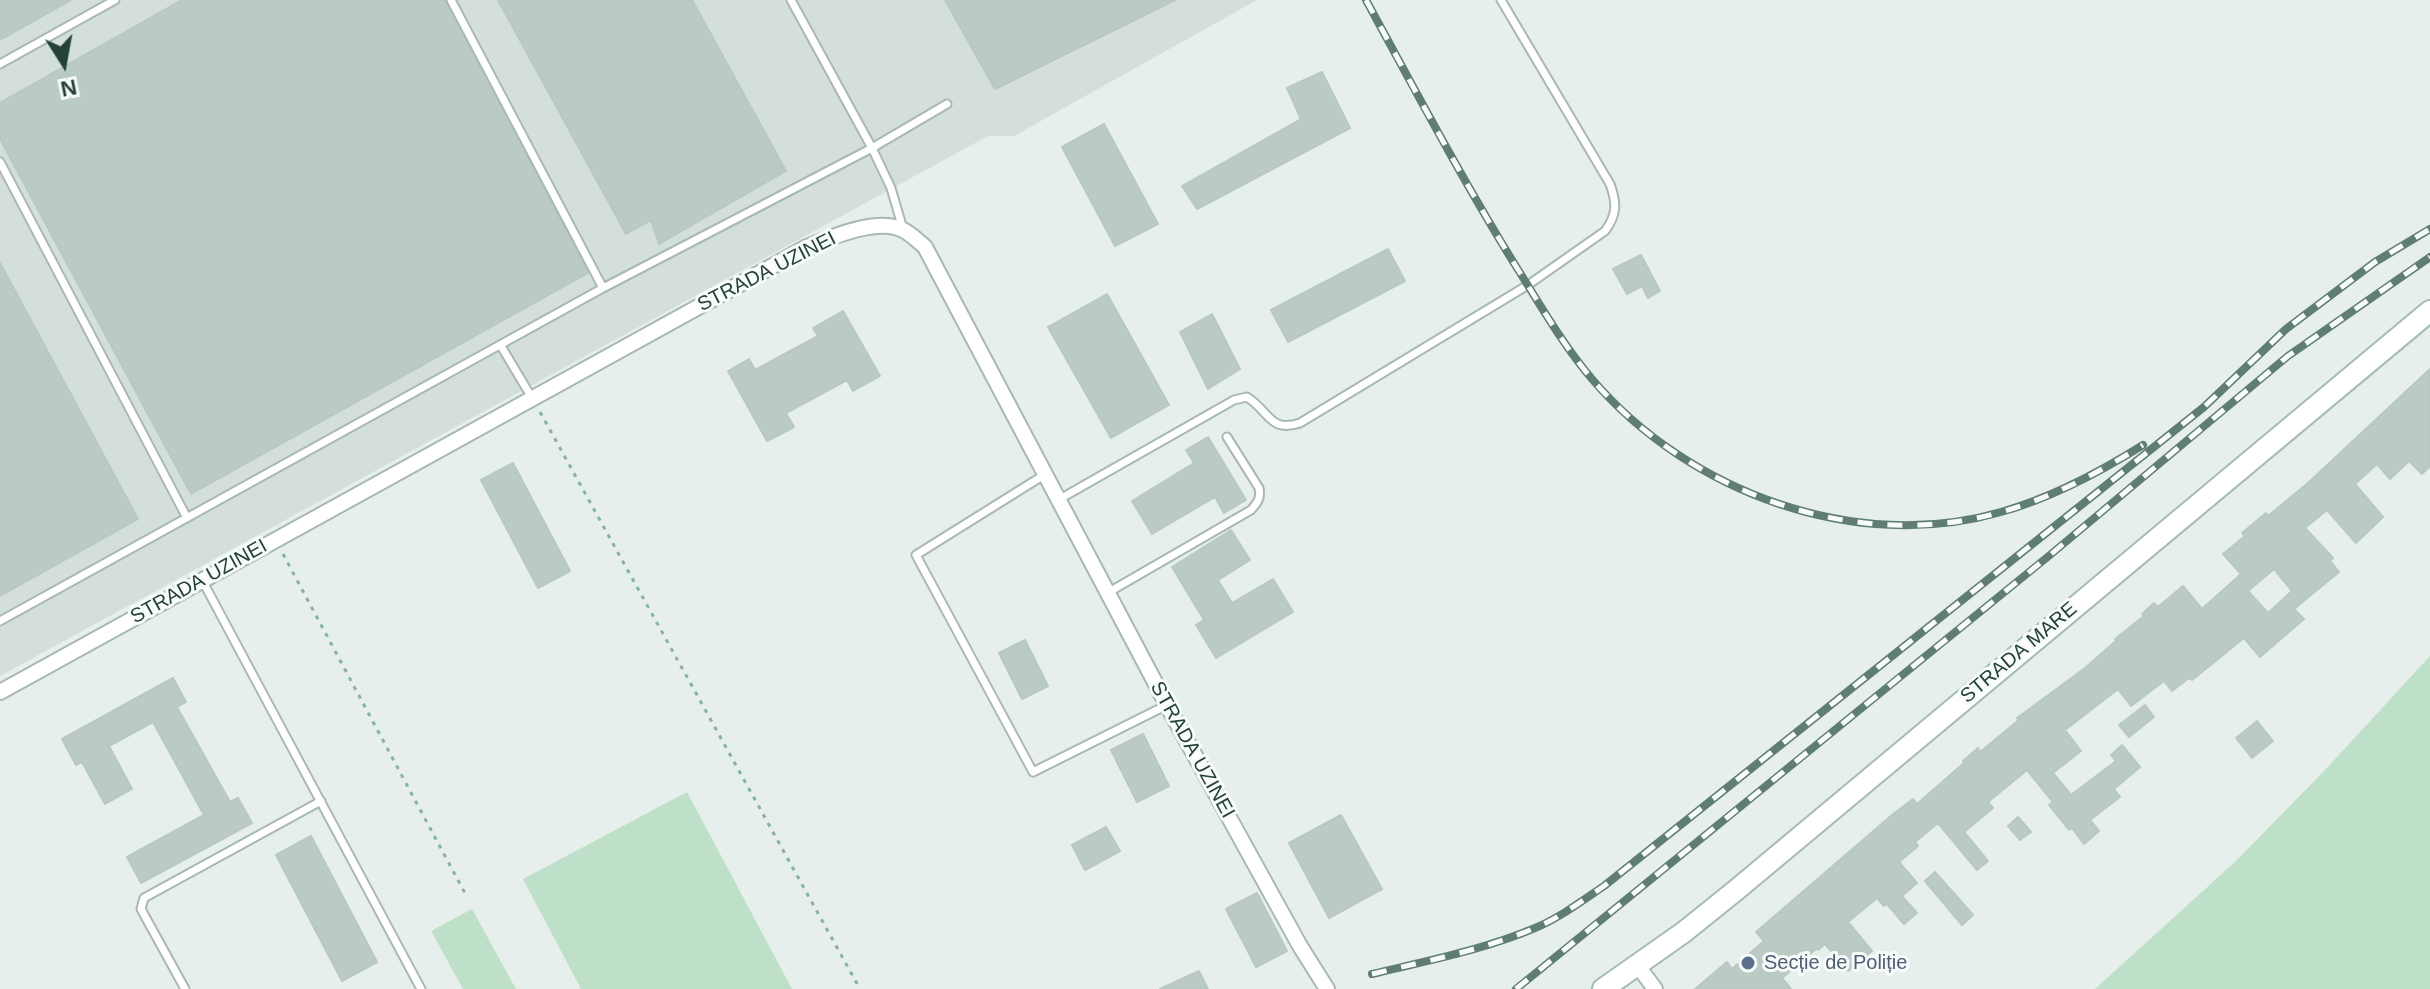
<!DOCTYPE html>
<html>
<head>
<meta charset="utf-8">
<style>
	body { margin:0 }
	#map { position:relative; width:2430px; height:989px; overflow:hidden; background:#e6efeb; font-family:Arial,sans-serif }
	canvas { display:block }
	.north { position:absolute; left:24px; top:24px; width:80px; height:80px; -webkit-text-stroke:6px #f7fbf9; paint-order:stroke; rotate:169deg; font-size:22px; font-weight:700; line-height:32px; text-align:center; color:#24423a }
	.north::after { content:''; display:block; margin:auto; width:28px; height:36px; background:#24423a; clip-path:polygon(50% 0,100% 100%,50% 72%,0 100%) }
</style>
</head>
<body>
<div id="map">
<canvas width="2430" height="989"></canvas>
<div class="north">N</div>
</div>
<script>
const ctx = document.querySelector('canvas').getContext('2d');
ctx.lineJoin = 'round';
function paint(path, color) { ctx.fillStyle = color; ctx.fill(path, 'evenodd'); }
function trace(path, color, width, dash) { ctx.strokeStyle = color; ctx.lineWidth = width; ctx.lineCap = dash ? 'butt' : 'round'; ctx.setLineDash(dash || []); ctx.stroke(path); }
function label(font, color, halo, rows, align = 'center') {
  ctx.font = font + ' Arial,sans-serif'; ctx.lineWidth = 6; ctx.setLineDash([]); ctx.textBaseline = 'middle'; ctx.strokeStyle = halo; ctx.fillStyle = color; for (const [text, x, y, turn = 0] of rows) {
    ctx.save(); ctx.translate(x, y); ctx.rotate((+turn || 0) * Math.PI / 180); ctx.textAlign = isNaN(turn) ? turn : align; if (halo) ctx.strokeText(text, 0, 0); ctx.fillText(text, 0, 0); ctx.restore();
  }
}
paint(new Path2D(`
	M0,0h1257l-243,136h-26l-988,540z`), '#d4dfda');
paint(new Path2D(`
	M2430,656v333h-335l141,-128 89,-91z
	M687,792l105,197h-211l-58,-110z
	M472,909l44,80h-53l-32,-58z`), '#bfe0c8');
const building = new Path2D(`
	M0,0h71l-71,40z
	M182,0h263l143,273 -397,221 -191,-355v-36z
	M498,0h194l94,171 -127,73 -8,-24 -25,14z
	M945,0h230l-180,89z
	M1322,72l28,56 -153,81 -15,-23 119,-67 -14,-31z
	M1104,124l54,100 -43,22 -53,-99z
	M1388,249l17,32 -117,61 -17,-32z
	M1641,255l19,36 -12,7 -6,-12 -15,8 -14,-25z
	M0,263l138,256 -138,77z
	M1107,294l62,111 -58,33 -63,-111z
	M843,311l37,65 -27,15 -6,-11 -61,33 8,14 -27,14 -39,-70 21,-12 6,11 63,-34 -5,-8z
	M1212,314l28,55 -32,20 -28,-57z
	M2430,369v97l-8,8 -13,-13 -19,18 -13,-15 -22,20 28,33 -27,26 -29,-33 -22,18 28,30 -3,3 9,11 -45,37 10,10 -44,38 -16,-19 -52,42 -3,-2 -17,13 -8,-10 -33,25 -13,-17 -53,41 16,21 -28,22 18,22 45,-34 -5,-6 11,-10 18,22 -26,22 6,8 -30,23 9,11 -15,13 -12,-16 -3,2 -20,-25 4,-3 -26,-32 -39,32 5,6 -29,24 24,29 -11,9 -39,-47 -23,19 3,4 -19,16 18,21 -15,13 15,17 -13,11 -17,-20 -3,2 -7,-8 -29,24 24,29 -24,20 -23,-27 -7,6 -1,-2 -35,30 9,11h-96l32,-27 5,7 32,-28 -8,-9 136,-117 21,-16 4,5 47,-41 -1,-2 15,-13 2,4 39,-32 -2,-2 68,-50 32,-28 -2,-1 29,-23 -2,-2 12,-11 4,4 25,-21 19,23 39,-35 -18,-20 22,-18 -3,-3 24,-20 2,3 40,-33zM2274,569l18,22 -24,22 -20,-22z
	M1208,437l38,63 -22,13 -9,-16 -63,37 -20,-33 62,-38 -8,-13z
	M513,463l57,108 -32,17 -57,-108z
	M1231,530l19,30 -32,20 14,23 41,-24 20,33 -77,46 -20,-33 8,-5 -32,-53z
	M1025,640l23,46 -26,13 -23,-46z
	M173,678l13,24 -9,5 53,95 8,-4 14,25 -111,60 -14,-26 77,-42 -51,-93 -44,24 23,43 -27,15 -23,-42 -6,3 -14,-26z
	M2145,705l9,12 -25,20 -10,-12z
	M2257,721l16,20 -21,17 -16,-20z
	M1143,734l26,52 -32,16 -26,-52z
	M1341,815l41,74 -53,29 -40,-75z
	M2018,817l13,15 -11,8 -12,-14z
	M1106,827l14,24 -35,19 -13,-25z
	M311,836l66,126 -35,19 -66,-126z
	M1935,872l38,43 -11,10 -37,-44z
	M1257,893l30,58 -31,16 -30,-58z
	M1199,971l9,18h-48z`);
paint(building, '#bbcac4');
trace(building, '#b8c9c2', 2);
const service = new Path2D(`
	M451,0l152,288
	M791,0l81,148 19,40 12,41
	M0,64l115,-64
	M0,162l187,356
	M501,346l31,52
	M1044,475l-128,80 117,217 134,-67
	M1058,500l176,-100 13,-3c23,15 23,36 53,26l228,-138 77,-54c12,-16 12,-28 5,-47l-109,-184
	M202,580l219,409
	M1109,592l142,-82c7,-8 10,-12 8,-22l-32,-51
	M0,621l603,-333 269,-140 75,-44
	M185,989l-44,-80 3,-11 177,-97`);
const minor = new Path2D(`
	M0,692l807,-445c25,-10 73,-31 98,-16 7,4 14,11 20,16l242,458 133,241 27,43
	M1638,966l17,23`);
const secondary = new Path2D(`
	M1603,989l81,-57 51,-41 695,-580`);
trace(service, '#a8b8b2', 11);
trace(minor, '#a8b8b2', 18);
trace(secondary, '#a4bbb3', 24);
trace(new Path2D(`
	M540,412l320,577
	M283,554l184,343`), '#86b3a5', 3, [4, 6]);
trace(service, '#fff', 7);
trace(minor, '#fff', 14);
trace(secondary, '#fff', 20);
const rail = new Path2D(`
	M1366,0c49,90 97,181 151,268 24,38 46,77 75,111 96,113 264,175 409,133 50,-14 99,-40 142,-67
	M1372,974c54,-13 111,-24 163,-46 24,-10 47,-27 69,-42l600,-479 82,-78 89,-67 55,-33
	M1516,989l534,-434 238,-199 142,-99`);
trace(rail, '#5f7d75', 8);
trace(rail, '#f7fbf9', 5, [15]);
for (const [x, y, r, color] of [
	[1748,963,8,"#5c6f8a"]
]) { const dot = new Path2D(); dot.arc(x, y, r, 0, 2 * Math.PI); ctx.fillStyle = color; ctx.fill(dot); trace(dot, '#f7fbf9', 3); }
label('20px', '#24423a', '#f7fbf9', [
	["STRADA UZINEI",767,272,-27],
	["STRADA UZINEI",199,582,-29],
	["STRADA MARE",2019,653,-40],
	["STRADA UZINEI",1192,750,61]
]);
label('20px', '#4e5e75', '#f7fbf9', [
	["Secție de Poliție",1764,963]
], 'left');
</script>
</body>
</html>
